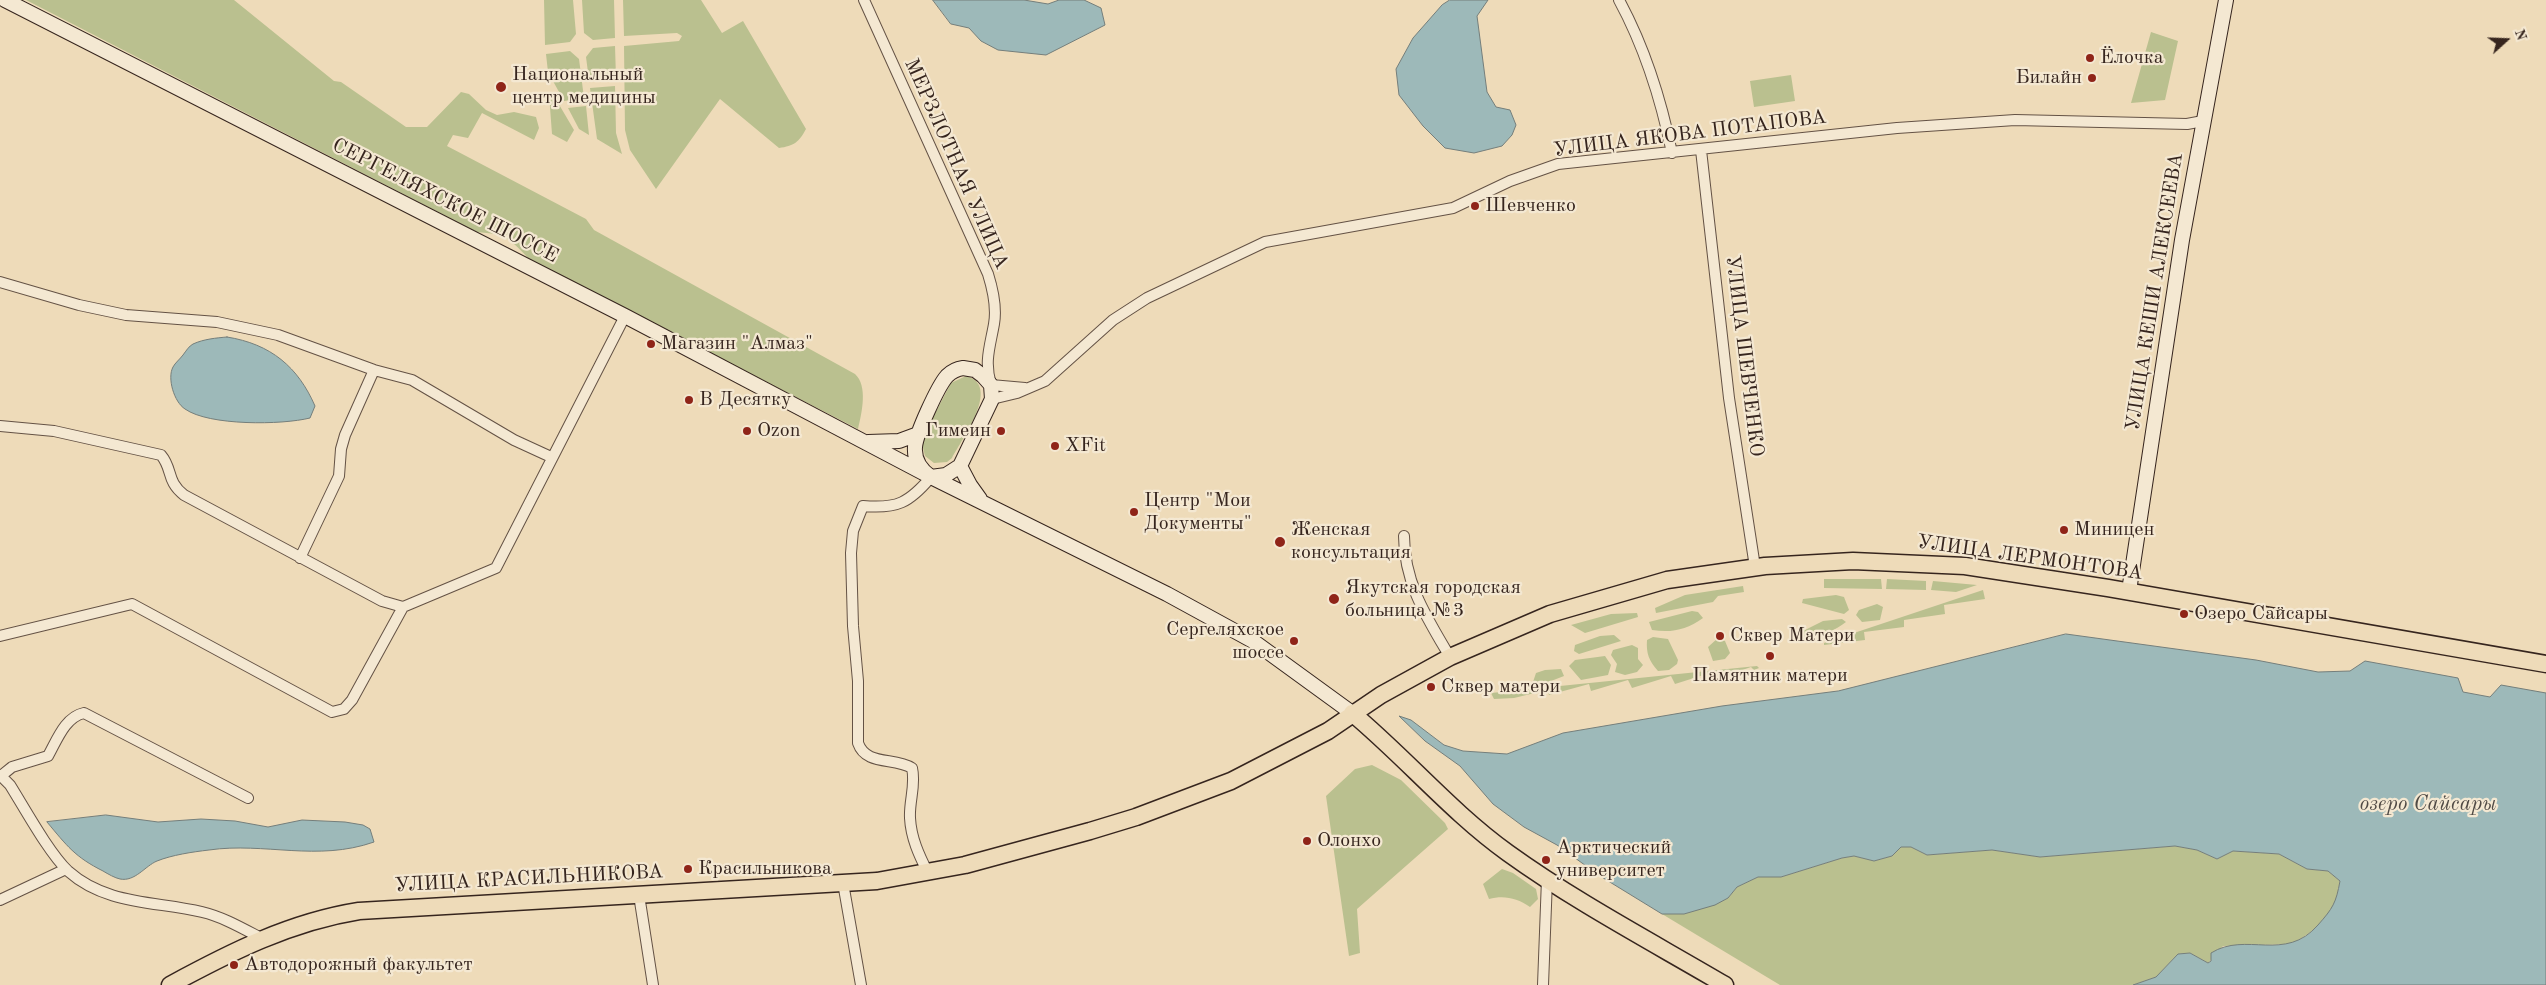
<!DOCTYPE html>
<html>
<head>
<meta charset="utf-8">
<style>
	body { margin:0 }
	#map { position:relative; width:2546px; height:985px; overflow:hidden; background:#eedbb9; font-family:"Old Standard TT",serif }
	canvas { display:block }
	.north { position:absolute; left:2481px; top:15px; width:50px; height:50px; -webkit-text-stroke:4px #f4e8d2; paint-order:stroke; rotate:70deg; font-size:14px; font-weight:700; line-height:20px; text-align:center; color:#36251e }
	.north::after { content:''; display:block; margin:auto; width:18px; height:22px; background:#36251e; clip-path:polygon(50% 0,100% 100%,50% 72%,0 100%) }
</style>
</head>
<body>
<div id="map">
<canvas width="2546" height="985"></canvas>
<div class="north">N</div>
</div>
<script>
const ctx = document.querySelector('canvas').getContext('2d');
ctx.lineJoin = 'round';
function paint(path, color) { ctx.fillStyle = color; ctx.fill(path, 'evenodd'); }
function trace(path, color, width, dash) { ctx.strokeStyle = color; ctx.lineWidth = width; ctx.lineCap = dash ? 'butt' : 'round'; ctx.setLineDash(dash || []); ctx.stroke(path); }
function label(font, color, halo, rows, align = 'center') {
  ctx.font = font + ' "Old Standard TT",serif'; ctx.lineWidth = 4.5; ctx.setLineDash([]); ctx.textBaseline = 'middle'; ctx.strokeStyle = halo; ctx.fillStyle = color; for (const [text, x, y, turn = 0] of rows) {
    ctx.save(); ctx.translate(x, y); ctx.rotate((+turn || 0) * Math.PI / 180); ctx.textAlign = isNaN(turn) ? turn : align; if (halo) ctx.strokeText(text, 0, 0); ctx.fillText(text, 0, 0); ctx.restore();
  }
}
paint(new Path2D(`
	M26,0h208l100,81 7,1 65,45h21l34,-35 8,2 17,16 11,5 17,-3 22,5 3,11 -5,12 -52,-27 -14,25 -15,-3 -6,11 139,73 8,11 261,144c13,12 7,38 3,55l-328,-169c-20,-21 -24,-26 -53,-28z
	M544,0h29l3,34 -6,8 -25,3z
	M582,0h32l1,38 -22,2 -9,-7z
	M623,0h78l21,33 21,-12 63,108c-7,13 -12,17 -27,19l-59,-49 -64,90 -26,-39 -5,-20 -1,-84 55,-5 3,-5 -5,-3 -53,3z
	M2151,32l27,9 -13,59 -34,3z
	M615,46l1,32 -27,2 -3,-23 7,-9z
	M570,51l9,8 5,39 -20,3 -16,-29 -2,-18z
	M1791,75l4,26 -41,6 -4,-26z
	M615,86l1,47 6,21 -25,-15 -7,-51z
	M549,94l5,2 20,34 -7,12 -15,-8z
	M586,106l3,29 -10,-6 -11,-21z
	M966,376c36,9 -4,63 -14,82l-5,4 -13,1 -9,-7 -4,-16 30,-57z
	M1824,579h57l1,10 -58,-1z
	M1887,579l39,2v9l-40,-1z
	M1933,581l44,4 -21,7 -25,-2z
	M1743,586l1,6 -26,4 -5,6 -57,11 -1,-5 30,-13z
	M1983,590l2,9 -41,6 1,9 -41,6v7l-40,5 1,8 -41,5v-2z
	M1836,595l8,2 5,13 -5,4 -42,-11 1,-4z
	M1877,604l6,3 -3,13 -18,2 -6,-7 3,-5z
	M1692,611l6,1 5,6c-17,12 -31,15 -51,12l-3,-8z
	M1637,613l1,4 -53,16 -14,-8 40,-11z
	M1842,619l4,3c-11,8 -29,18 -42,15l-1,-6 20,-10z
	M1614,635l7,6 -42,13 -5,-3 1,-6 25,-9z
	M1653,637l15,2 10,21 -1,4 -8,6 -11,1c-9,-10 -12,-18 -11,-31z
	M1718,638l7,3 5,12 -5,6 -12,2 -5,-14z
	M1632,645l6,3v11l5,6 -6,7 -12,3 -10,-3 2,-8 -6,-9 2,-5z
	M1605,656l6,9 -3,10 -27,5 -12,-14 6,-6z
	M1757,666l2,2 -5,2 -3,-3 -35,12 -3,-7 -38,12 -4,-8 -39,12 -4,-8 -37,11 -2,-7 -40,11 -2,-5 -33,8 -20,1 -3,-6z
	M1561,669l3,7 -18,7 -13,-1 3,-9 9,-3z
	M1372,765l29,15 44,43 3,6 -91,80 3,44 -11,3 -23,-160 29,-27z
	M2175,846l22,4 20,9 16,-8 46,3 28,15 21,2 12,10 -5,25 -20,23 -22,15 -70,2 -15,17 -18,-10 -12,1 -22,23 -23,8h-353l-118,-71h22l44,-16 9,-11 21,-10h23l61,-19 12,-2 20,5 18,-5 9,-9h10l16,8 65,-5 48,7z
	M1502,869l11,4 23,16 2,10 -8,8c-13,-9 -26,-12 -41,-8l-6,-15z`), '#bac08f');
const water = new Path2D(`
	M933,0h91l24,4 11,-4h25l17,8 4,17 -59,30 -48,-5 -17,-9 -12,-13 -18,-4z
	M1450,0h38l-11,16 10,76 9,15 14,3 6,15 -4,10 -10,11 -28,7 -29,-5 -22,-22 -24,-31 -3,-26 17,-31 29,-33z
	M227,337c44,7 71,30 88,69l-5,12c-28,7 -101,8 -125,-9 -11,-7 -18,-31 -12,-42 2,-4 7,-8 10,-12 3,-4 6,-9 10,-11 11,-5 23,-6 34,-7z
	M2066,634l190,26 62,12 32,-1 15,-10 93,17 5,14 27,5 11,-12 45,8v292h-413l23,-8 22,-23 12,-1 18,10 3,-2v-8c35,-22 74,10 107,-28 15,-17 18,-22 22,-44l-12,-10 -21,-2 -28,-15 -46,-3 -16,8 -20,-9 -22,-4 -135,11 -48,-7 -65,5 -16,-8h-10l-9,9 -18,5 -20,-5 -12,2 -61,19h-23l-21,10 -9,11 -13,7 -31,9h-22l-62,-38 -43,-31 -33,-18 -31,-23 -33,-38 -35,-25 -26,-25 12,4 33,25 19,6 44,3 56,-21 159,-27 116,-15z
	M106,815l52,7 43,-3 34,2 33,6 34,-7 43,2 18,3 7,4 4,13c-57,20 -109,0 -165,8 -17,2 -37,5 -52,11 -12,5 -22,21 -37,18 -5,-1 -12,-5 -17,-8 -28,-14 -36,-25 -56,-49z`);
paint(water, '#9db9b9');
trace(water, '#747e7b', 1);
const minor = new Path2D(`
	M864,0l124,274c5,16 9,33 6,50 -4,23 -10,37 -3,61l34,3
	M1619,0c26,48 42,99 53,153
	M1701,150l28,248 26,169
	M0,282l79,23 47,10 91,7 61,13 96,35 38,10 102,60 37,17
	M992,399l25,-6 28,-12 68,-61 34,-22 118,-56 188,-34 57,-27 48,-17 339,-36 118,-8 172,4 16,-3
	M0,426l54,5 107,24c12,14 5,26 23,40l198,106 21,6 93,-39 129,-252
	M1404,536c0,47 23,82 46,121
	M300,558l39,-82 2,-27 4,-14 29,-65
	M0,636l132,-32 200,108 12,-3 8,-9 51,-93
	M0,775l10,10c15,24 39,68 58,86 38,34 87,30 134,41 21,5 40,16 59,26
	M1,776l11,-9 36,-11c9,-16 17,-39 36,-43l164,85
	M928,873c-9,-18 -17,-35 -18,-55 -1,-17 6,-33 2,-50 -18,-11 -46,-2 -54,-25v-62l-5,-55 -2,-73 2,-22 10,-25c34,3 46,-3 68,-29
	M843,883l18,102
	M639,895l14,90
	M0,900l66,-31
	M1543,985l4,-106`);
const secondary = new Path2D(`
	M5,0l620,316 306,161 236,117 86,47 99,72
	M963,368l12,2 8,6 8,9 1,14 -32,67 -14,9 -15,2c-10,-7 -17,-17 -16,-30 1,-13 23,-61 32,-71 5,-5 9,-7 16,-8z
	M868,442l31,-1 19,-7
	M960,466l10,19 10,14
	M2129,591l53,-351 44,-240`);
const primary = new Path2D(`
	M1352,713c54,45 99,99 156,140 68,49 144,89 217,132
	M170,985c61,-33 120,-63 189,-74l518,-30 88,-16 125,-34 46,-14 95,-36 97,-50 53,-36 69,-38 100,-43 117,-34 98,-14 88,-5 112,5 143,22 438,76`);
trace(minor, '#645245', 12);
trace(secondary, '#36251e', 16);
trace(primary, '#36251e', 19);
trace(minor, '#f4e8d2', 10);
trace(secondary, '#f4e8d2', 14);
trace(primary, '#eedbb9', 16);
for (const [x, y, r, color] of [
	[2090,58,5,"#8f2418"],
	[2092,78,5,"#8f2418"],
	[501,87,6,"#8f2418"],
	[1475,206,5,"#8f2418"],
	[651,344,5,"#8f2418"],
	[689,400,5,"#8f2418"],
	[747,431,5,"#8f2418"],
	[1001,431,5,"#8f2418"],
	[1055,446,5,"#8f2418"],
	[1134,512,5,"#8f2418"],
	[2064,530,5,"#8f2418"],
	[1280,542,6,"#8f2418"],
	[1334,599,6,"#8f2418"],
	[2184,614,5,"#8f2418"],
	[1720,636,5,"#8f2418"],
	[1294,641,5,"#8f2418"],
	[1770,656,5,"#8f2418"],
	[1431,687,5,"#8f2418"],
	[1307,841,5,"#8f2418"],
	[1546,860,5,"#8f2418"],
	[688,869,5,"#8f2418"],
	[234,965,5,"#8f2418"]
]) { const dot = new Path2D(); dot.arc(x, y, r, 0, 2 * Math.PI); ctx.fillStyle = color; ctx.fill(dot); trace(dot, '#f4e8d2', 2); }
label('20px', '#36251e', '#f4e8d2', [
	["Ёлочка",2100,58],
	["Национальный",512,75],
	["центр медицины",512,98],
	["Билайн",2082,78,"right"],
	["Шевченко",1485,206],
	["Магазин \"Алмаз\"",661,344],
	["В Десятку",699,400],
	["Ozon",757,431],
	["Гимеин",991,431,"right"],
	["XFit",1065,446],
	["Центр \"Мои",1144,501],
	["Документы\"",1144,524],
	["Женская",1291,530],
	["консультация",1291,553],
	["Миницен",2074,530],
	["Якутская городская",1345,588],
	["больница №3",1345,611],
	["Озеро Сайсары",2194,614],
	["Сергеляхское",1284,630,"right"],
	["шоссе",1284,653,"right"],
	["Сквер Матери",1730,636],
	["Памятник матери",1770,676,"center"],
	["Сквер матери",1441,687],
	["Олонхо",1317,841],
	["Арктический",1556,848],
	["университет",1556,871],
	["Красильникова",698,869],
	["Автодорожный факультет",244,965]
], 'left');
label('20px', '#36251e', '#f4e8d2', [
	["УЛИЦА ЯКОВА ПОТАПОВА",1690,134,-7],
	["МЕРЗЛОТНАЯ УЛИЦА",956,164,66],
	["СЕРГЕЛЯХСКОЕ ШОССЕ",445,201,27],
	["УЛИЦА КЕШИ АЛЕКСЕЕВА",2155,292,-81],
	["УЛИЦА ШЕВЧЕНКО",1744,356,83],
	["УЛИЦА ЛЕРМОНТОВА",2030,558,8],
	["УЛИЦА КРАСИЛЬНИКОВА",529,879,-3]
]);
label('italic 21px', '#504a45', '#f4e8d2', [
	["озеро Сайсары",2428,804]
]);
</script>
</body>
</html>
